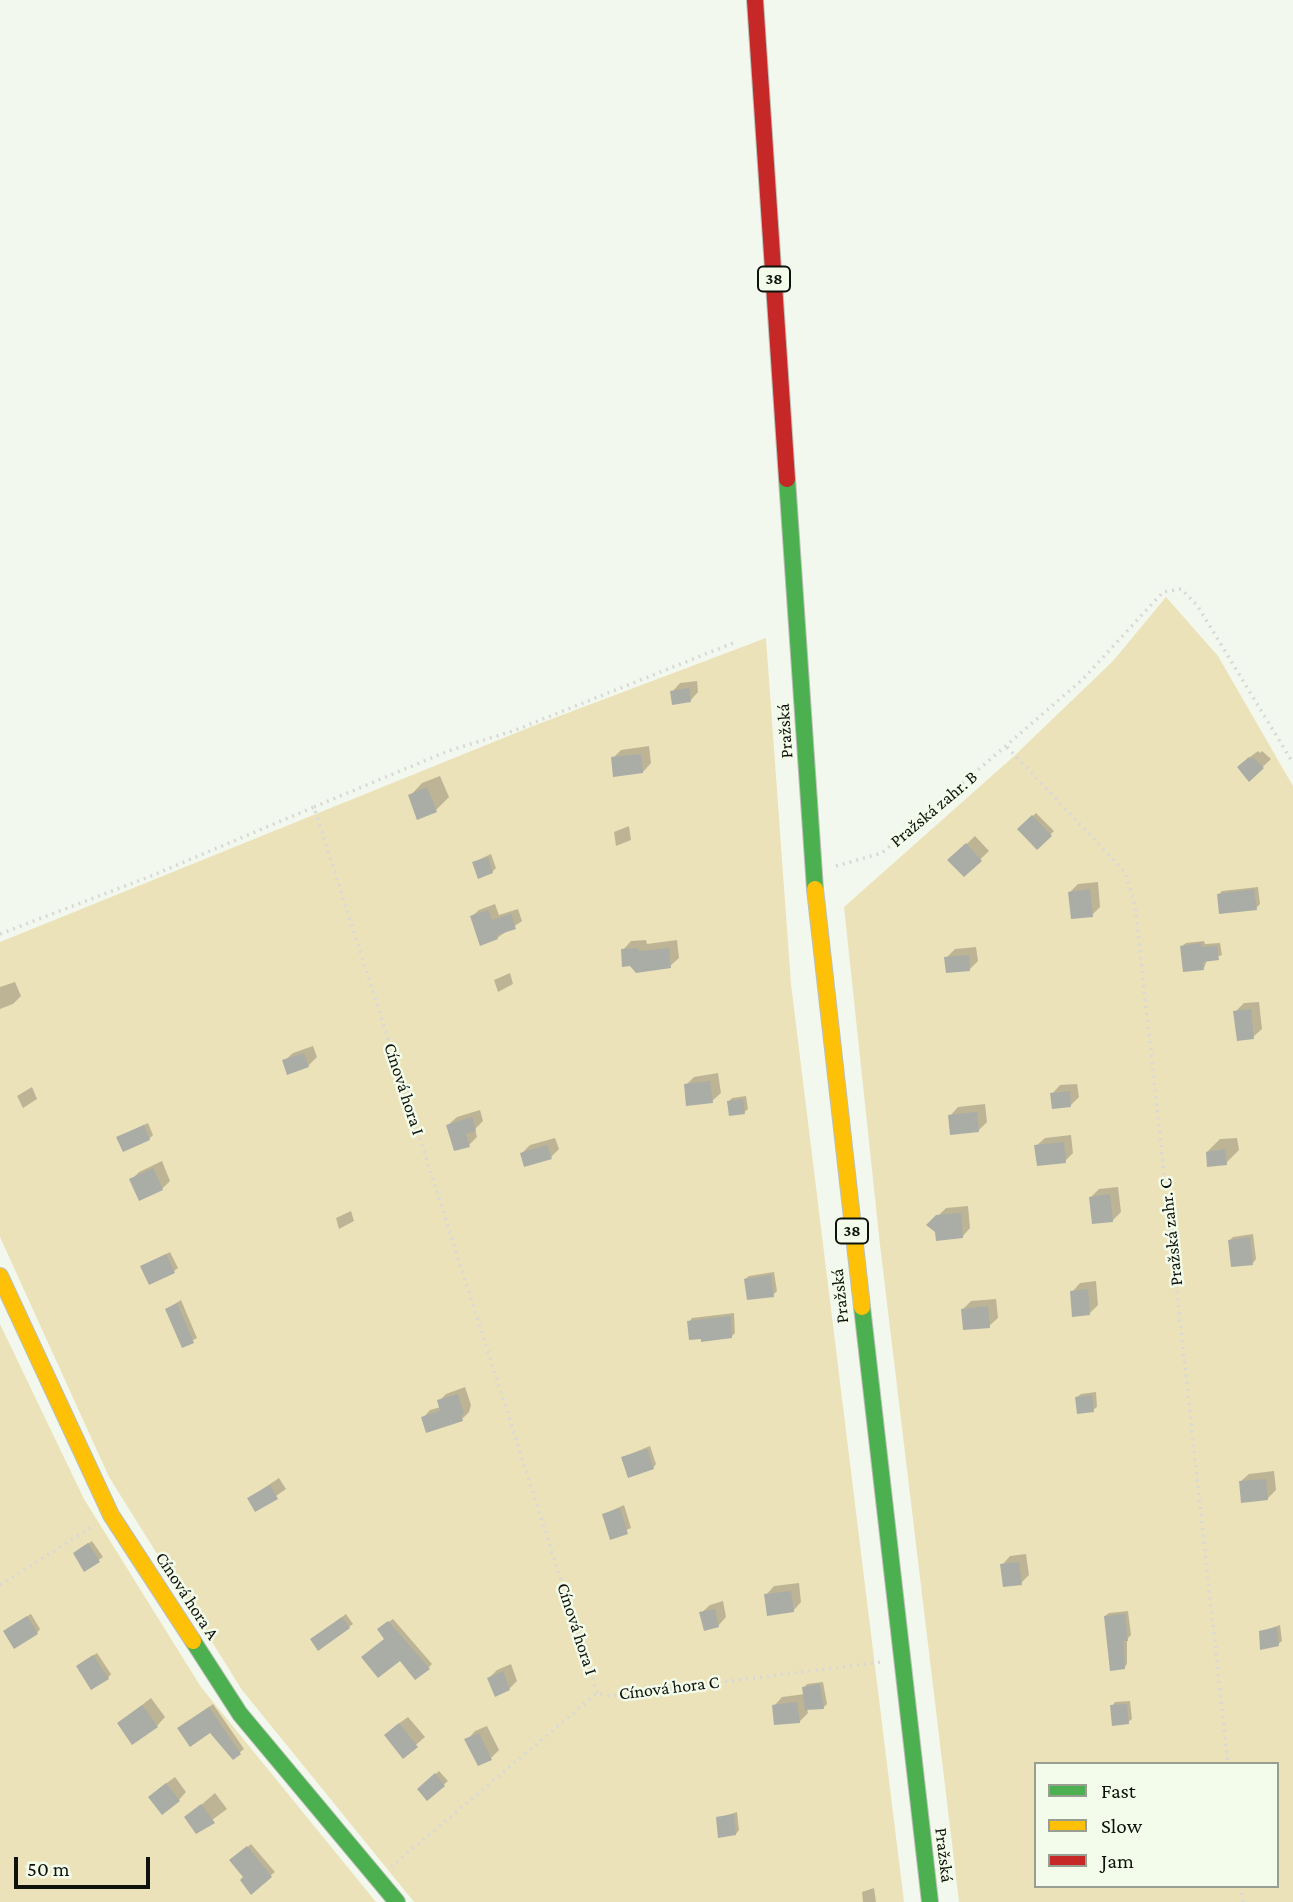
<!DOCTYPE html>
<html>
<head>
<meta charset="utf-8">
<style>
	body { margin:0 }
	#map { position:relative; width:1293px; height:1902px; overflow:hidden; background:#f3f8ee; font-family:"Crimson Pro",serif }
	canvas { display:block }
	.legend { position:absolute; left:1034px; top:1762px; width:245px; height:126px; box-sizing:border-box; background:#f3fcea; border:2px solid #989e91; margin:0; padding:9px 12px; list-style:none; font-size:21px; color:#0f120c }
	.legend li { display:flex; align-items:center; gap:14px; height:35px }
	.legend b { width:35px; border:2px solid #989e91 }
	.scale { position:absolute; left:14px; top:1857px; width:136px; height:32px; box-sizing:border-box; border:4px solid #0f120c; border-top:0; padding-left:9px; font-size:21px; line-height:24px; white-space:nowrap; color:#0f120c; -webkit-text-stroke:5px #f3fcea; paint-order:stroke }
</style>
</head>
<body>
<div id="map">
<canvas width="1293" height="1902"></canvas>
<ul class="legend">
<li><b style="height:9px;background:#4caf50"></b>Fast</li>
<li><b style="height:9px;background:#ffc107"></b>Slow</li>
<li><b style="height:9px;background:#c62828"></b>Jam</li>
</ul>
<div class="scale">50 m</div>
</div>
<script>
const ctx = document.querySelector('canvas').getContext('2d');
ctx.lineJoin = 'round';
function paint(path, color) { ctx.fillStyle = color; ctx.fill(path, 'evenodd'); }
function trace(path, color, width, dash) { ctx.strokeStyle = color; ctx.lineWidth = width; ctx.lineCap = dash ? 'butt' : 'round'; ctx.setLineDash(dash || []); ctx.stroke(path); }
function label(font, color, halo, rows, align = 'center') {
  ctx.font = font + ' "Crimson Pro",serif'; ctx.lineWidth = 5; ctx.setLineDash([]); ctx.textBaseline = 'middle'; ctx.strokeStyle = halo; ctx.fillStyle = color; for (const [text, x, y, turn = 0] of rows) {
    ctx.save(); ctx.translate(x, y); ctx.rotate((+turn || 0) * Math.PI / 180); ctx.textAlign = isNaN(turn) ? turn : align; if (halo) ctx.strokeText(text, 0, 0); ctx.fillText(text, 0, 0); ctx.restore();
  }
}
paint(new Path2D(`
	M1166,597l52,59 75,130v1116h-334l-79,-657 -36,-338 169,-150 100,-96zM1036,1764h241v122h-241z
	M766,638l25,346 113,918h-490l-172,-212 -133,-213 -109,-240v-295l533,-216z
	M0,1324l84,175 117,188 175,215h-376z`), '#ece2ba');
paint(new Path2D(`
	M697,681l1,11 -8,9 -18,-9 8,-9z
	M649,746l2,17 -8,9 -30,-14 8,-8z
	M1258,751l2,2 2,-2 9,8 -21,20 -3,-20z
	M440,776l9,21 -13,13 -26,-14 12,-13z
	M1036,813l18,18 -17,17 -18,-19z
	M629,826l2,14 -15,6 -2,-14z
	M975,836l14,15 -25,24 -14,-15z
	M491,854l5,14 -4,4 -18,-10z
	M1098,882l2,25 -8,8 -22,-23 8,-8z
	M1258,887l2,17 -4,4 -37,-14 3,-3z
	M495,904l4,11 19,-6 4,12 -25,17 -25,-22 7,-6z
	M646,940l1,4 30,-4 2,18 -9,8 -47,-16 8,-9z
	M1204,941l1,3 15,-1 2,12 -15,5 -3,8 -22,-22 4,-3z
	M976,947l2,14 -8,8 -24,-11 9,-9z
	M510,973l3,11 -15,8 -4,-12z
	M15,982l6,14 -8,8 -13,5v-22z
	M1259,1002l3,27 -9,8 -18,-25 9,-9z
	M313,1046l4,11 -9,9 -24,-5 9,-8z
	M718,1073l3,20 -9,8 -26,-16 8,-8z
	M1077,1084l2,13 -8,8 -19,-11 8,-9z
	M32,1087l5,12 -14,9 -6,-12z
	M746,1096l2,13 -4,3 -15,-11 3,-3z
	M985,1104l2,18 -8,8 -29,-14 8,-9z
	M480,1110l3,11 -8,8 2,8 -8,8 -21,-20 9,-8z
	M148,1123l5,12 -4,4 -31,-2z
	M1071,1135l2,18 -8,8 -29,-15 9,-8z
	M555,1138l4,11 -8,8 -29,-4 8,-8z
	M1237,1138l2,12 -13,13 -19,-11 13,-13z
	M162,1161l8,20 -8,8 -31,-9 8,-8z
	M1118,1187l3,25 -9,9 -21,-24 8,-8z
	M968,1206l2,22 -8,9 -26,-6 -7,-6 17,-17z
	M351,1211l3,10 -15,8 -3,-11z
	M1253,1234l3,25 -3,4 -23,-23 3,-3z
	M170,1252l8,16 -4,3 -31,-5z
	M774,1272l3,19 -4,4 -28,-16 4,-3z
	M1096,1281l2,24 -8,8 -18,-21 8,-9z
	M996,1299l2,19 -9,8 -26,-17 8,-8z
	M181,1300l16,38 -14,8 -16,-37z
	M734,1313l1,20 -4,4h-29l-13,-15 3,-4z
	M465,1387l6,18 -2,7 -7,7 -39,-1 7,-8 11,-3 -2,-6 7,-7z
	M1096,1392l1,15 -4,3 -16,-13 4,-3z
	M650,1446l6,18 -3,4 -30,-11z
	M1274,1471l2,19 -9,9 -27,-17 9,-8z
	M279,1478l7,11 -30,21 -7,-12z
	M624,1505l7,23 -20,9 -7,-23z
	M92,1541l11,16 -18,12 -6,-20z
	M1026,1554l3,21 -8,8 -19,-18 8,-9z
	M799,1583l2,19 -8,9 -27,-16 8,-9z
	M723,1601l3,16 -8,9 -17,-13 9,-8z
	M1128,1611l3,24 -4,4v25l-3,4 -19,-52 4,-3z
	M31,1614l9,15 -3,4 -29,-5z
	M346,1614l7,10 -4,3 -33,9z
	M393,1619l39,45 -4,4 -42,-30 -3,-12z
	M1280,1625l2,16 -4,3 -18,-12z
	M97,1653l14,21 -3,4 -27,-15z
	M511,1664l6,17 -8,8 -20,-11 8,-8z
	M823,1682l4,22 -4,4h-16l1,5 -9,9 -25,-16 8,-9 23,-3 -1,-6 3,-4z
	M151,1698l14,19 -8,9 -38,-3z
	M1130,1701l2,18 -4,3 -16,-16 3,-4z
	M213,1704l31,45 -11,9 -22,-28 -28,-5z
	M408,1717l17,20 -22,19 -9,-29z
	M487,1726l12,24 -8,8 -24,-18 8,-9z
	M439,1771l9,10 -20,18 -9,-10z
	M175,1777l11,15 -7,8 -22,-10z
	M215,1793l12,16 -30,22 -11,-13z
	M737,1812l2,18 -3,4 -18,-16z
	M251,1844l24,28 -24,20 -6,-15 -13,-16z
	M874,1888l2,14h-13l-1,-10z`), '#0003');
paint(new Path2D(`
	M689,688l2,14 -19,3 -2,-14z
	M641,754l2,19 -30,4 -2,-20z
	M1249,757l2,3 2,-3 11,11 -15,14 -12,-15z
	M427,787l10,25 -20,8 -9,-25z
	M1032,815l20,21 -15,14 -20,-21z
	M966,843l16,18 -18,16 -17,-17z
	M488,857l5,16 -15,6 -6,-17z
	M1090,889l3,28 -22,2 -3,-27z
	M1254,889l3,21 -38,4 -2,-20z
	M488,910l4,10 19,-6 5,15 -19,6 1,4 -18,7 -10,-30z
	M1201,943l1,4 15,-1 2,14 -16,2 1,8 -21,2 -3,-26z
	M638,948l1,3 30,-3 2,20 -35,5 -6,-7 -8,1 -1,-18z
	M969,955l1,16 -24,2 -2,-16z
	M1251,1009l3,30 -17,2 -4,-30z
	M304,1053l5,14 -22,8 -5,-15z
	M710,1081l3,22 -27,3 -2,-22z
	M1070,1091l1,16 -19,2 -2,-16z
	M743,1099l2,15 -16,2 -2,-15z
	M977,1112l2,20 -29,3 -2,-20z
	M472,1117l4,14 -10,3 4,13 -16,4 -8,-26z
	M144,1125l6,15 -27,12 -7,-15z
	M1064,1142l2,21 -29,3 -3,-21z
	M547,1145l5,14 -28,8 -4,-14z
	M1225,1149l2,16 -20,2 -1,-15z
	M153,1168l10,22 -24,11 -10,-22z
	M1110,1194l3,28 -21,2 -3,-27z
	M961,1213l2,25 -27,3 -1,-9 -9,-7 10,-10z
	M1250,1237l3,28 -22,2 -3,-27z
	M166,1254l9,19 -26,12 -9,-19z
	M771,1275l3,22 -27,3 -3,-21z
	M1088,1289l2,26 -18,2 -2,-26z
	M177,1303l17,40 -12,5 -17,-39z
	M988,1306l2,22 -27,2 -2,-21z
	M731,1316l1,22 -31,4v-3l-12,1 -2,-19z
	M458,1394l6,20 -3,1 2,6 -37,12 -5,-16 19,-6 -3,-11z
	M1092,1395l2,17 -17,2 -2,-17z
	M647,1449l7,20 -26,9 -7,-21z
	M1266,1479l2,21 -27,3 -2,-22z
	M270,1485l8,14 -23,13 -8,-14z
	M620,1508l8,26 -18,6 -8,-26z
	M88,1543l12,19 -16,10 -11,-19z
	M1019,1562l3,23 -19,2 -3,-23z
	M791,1591l3,21 -27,4 -3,-22z
	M715,1609l4,18 -15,4 -5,-19z
	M1125,1614l3,27h-4l1,28 -15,2 -6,-55z
	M27,1616l11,18 -24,15 -11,-18z
	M342,1617l8,11 -32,23 -8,-12z
	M388,1621l42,48 -15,11 -15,-19 -22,17 -17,-21 23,-18 -7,-10z
	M1277,1627l2,19 -19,4 -1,-19z
	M93,1655l16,24 -18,11 -15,-24z
	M503,1671l7,19 -15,7 -8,-19z
	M820,1684l4,25 -19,1 -3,-23z
	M797,1702l3,21 -26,2 -2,-20z
	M1127,1704l2,20 -17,2 -2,-21z
	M142,1705l16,22 -26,18 -15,-22z
	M209,1707l32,47 -8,6 -23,-27 -20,14 -13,-19z
	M399,1723l19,24 -15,12 -19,-24z
	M479,1733l13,27 -14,6 -14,-27z
	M435,1773l10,13 -18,15 -10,-12z
	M166,1783l14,18 -18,14 -14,-18z
	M201,1804l14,19 -19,11 -12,-17z
	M734,1814l2,21 -18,3 -2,-21z
	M247,1846l25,31 -21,18 -11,-15 3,-3 -14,-17z`), '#a9ada6');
const fast = new Path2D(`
	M787,479l28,410
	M862,1307l68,595
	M193,1641l47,73 157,188`);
const slow = new Path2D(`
	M815,889l47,418
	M0,1276l111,239 82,126`);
const jam = new Path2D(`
	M755,0l32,479`);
trace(fast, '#bbbfb7', 18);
trace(slow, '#bbbfb7', 18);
trace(jam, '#bbbfb7', 18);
trace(new Path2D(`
	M1007,747l118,125 10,33 93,859
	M314,807l134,-56 65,-20 220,-88
	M836,866l46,-13 201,-174 80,-87 18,-3 16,16 96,158
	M0,934l151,-58 163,-69 283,886
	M0,1585l95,-60
	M391,1867l206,-174 14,3 270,-34
	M1241,1886l2,16`), '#d8d9d7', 3.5, [2, 5]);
trace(fast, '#4caf50', 16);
trace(slow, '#ffc107', 16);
trace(jam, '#c62828', 16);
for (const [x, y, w] of [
	[774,279,32],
	[852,1231,32]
]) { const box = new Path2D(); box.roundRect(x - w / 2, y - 12.5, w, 25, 5); ctx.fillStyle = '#f3fcea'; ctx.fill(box); trace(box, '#0f120c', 2); }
label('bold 16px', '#0f120c', null, [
	["38",774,279],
	["38",852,1231]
]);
label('18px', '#0f120c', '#f3fcea', [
	["Pražská",785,731,-94],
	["Pražská zahr. B",934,809,-40],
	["Cínová hora I",404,1089,72],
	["Pražská zahr. C",1171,1232,-96],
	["Pražská",840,1296,-96],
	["Cínová hora A",187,1596,57],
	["Cínová hora I",577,1629,72],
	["Cínová hora C",669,1688,-7],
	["Pražská",944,1855,83]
]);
</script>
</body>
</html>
